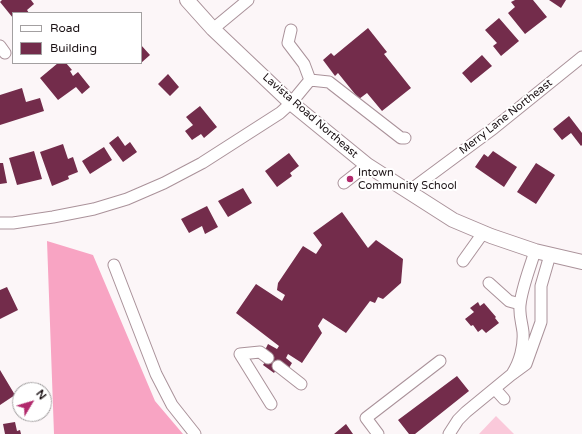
<!DOCTYPE html>
<html>
<head>
<meta charset="utf-8">
<style>
	body { margin:0 }
	#map { position:relative; width:582px; height:434px; overflow:hidden; background:#fcf6f8; font-family:"Varela Round",sans-serif }
	canvas { display:block }
	.legend { position:absolute; left:12px; top:12px; width:130px; height:52px; box-sizing:border-box; background:#fff; border:1px solid #a3a0a1; margin:0; padding:5px 7px; list-style:none; font-size:12px; color:#1a1114 }
	.legend li { display:flex; align-items:center; gap:8px; height:20px }
	.legend b { width:20px; border:1px solid #a3a0a1 }
	.north { position:absolute; left:12px; top:382px; width:40px; height:40px; box-sizing:border-box; background:#fff; border:1px solid #a3a0a1; border-radius:50%; rotate:52deg; font-size:11px; font-weight:700; line-height:16px; text-align:center; color:#1a1114 }
	.north::after { content:''; display:block; margin:auto; width:14px; height:18px; background:#b1296c; clip-path:polygon(50% 0,100% 100%,50% 72%,0 100%) }
</style>
</head>
<body>
<div id="map">
<canvas width="582" height="434"></canvas>
<ul class="legend">
<li><b style="height:5px;background:#fff"></b>Road</li>
<li><b style="height:11px;background:#732c4b"></b>Building</li>
</ul>
<div class="north">N</div>
</div>
<script>
const ctx = document.querySelector('canvas').getContext('2d');
ctx.lineJoin = 'round';
function paint(path, color) { ctx.fillStyle = color; ctx.fill(path, 'evenodd'); }
function trace(path, color, width, dash) { ctx.strokeStyle = color; ctx.lineWidth = width; ctx.lineCap = dash ? 'butt' : 'round'; ctx.setLineDash(dash || []); ctx.stroke(path); }
function label(font, color, halo, rows, align = 'center') {
  ctx.font = font + ' "Varela Round",sans-serif'; ctx.lineWidth = 4; ctx.setLineDash([]); ctx.textBaseline = 'middle'; ctx.strokeStyle = halo; ctx.fillStyle = color; for (const [text, x, y, turn = 0] of rows) {
    ctx.save(); ctx.translate(x, y); ctx.rotate((+turn || 0) * Math.PI / 180); ctx.textAlign = isNaN(turn) ? turn : align; if (halo) ctx.strokeText(text, 0, 0); ctx.fillText(text, 0, 0); ctx.restore();
  }
}
paint(new Path2D(`
	M496,416l18,18h-35z`), '#fac9da');
paint(new Path2D(`
	M47,241l46,14 62,146 28,33h-129z`), '#f8a4c3');
paint(new Path2D(`
	M2,0h29l3,4 -7,6 2,3h-16v5l-13,-16z
	M515,0h18l14,17 -22,17 -17,-21 7,-6 -4,-5z
	M549,0h17l-5,8z
	M499,18l20,23 -18,15 -8,-10 4,-3 -12,-13z
	M368,28l19,24 -3,2 27,34 -29,23 -15,-18 -8,6 -21,-26 -3,3 -12,-16 8,-7 3,3z
	M141,45l9,10 -9,8z
	M482,55l10,11 -21,17 -9,-10z
	M58,63h8l6,7 -2,1 3,5 5,-4 12,15 -8,7 -6,-7 -18,13 -18,-22z
	M168,74l11,13 -9,9 -12,-12z
	M22,88l4,14 14,-4 4,13 -44,14v-30z
	M200,106l17,21 -13,11 -3,-4 -9,6 -7,-9 8,-6 -7,-8z
	M569,116l13,17v12l-1,1 -10,-13 -9,7 -9,-11z
	M118,136l7,10 5,-4 7,10 -14,10 -14,-19z
	M63,144l5,15 5,-2 5,15 -10,4 1,3 -17,7 -12,-34z
	M104,147l8,13 -22,14 -8,-13z
	M34,151l8,28 -25,6 -8,-27z
	M493,151l24,16 -13,20 -29,-20 9,-13 4,3z
	M289,153l10,13 -9,7 2,3 -15,11 -12,-16z
	M0,163h3l4,20 -7,1z
	M536,163l19,12 -19,29 -19,-12z
	M243,188l9,15 -24,14 -10,-16z
	M207,206l11,21 -13,7 -3,-8 -13,7 -8,-14z
	M342,212l26,36 8,-8 27,19 -2,24 -18,16 -5,-2 -3,6 -5,-2 -24,32 -23,-15 -5,8 4,7 -20,30 -14,-9 -2,4 6,5 -3,5 -8,-6 -7,11 -11,-8 7,-11 -5,-4 3,-6 9,5 2,-3 -43,-33 20,-29 26,17 3,-6 -8,-5 1,-7 25,-37 13,8 6,-9 -9,-12z
	M7,287l11,23 -18,9v-29z
	M478,302l2,4 4,-3 12,14 -1,1 4,5 -13,10 -4,-4 -4,3 -5,-7 -2,1 -6,-7 9,-7 -4,-4z
	M0,370l15,25 -15,10z
	M457,376l12,15 -54,43h-6l-11,-14z
	M15,422l2,9 3,-1 1,4h-16l-2,-10z
	M346,424l7,10h-19z`), '#732c4b');
const minor = new Path2D(`
	M213,29l35,-29
	M291,30l-3,13 16,21 6,16
	M0,46l5,7
	M310,80l19,2 72,56h4
	M344,183l23,-18
	M409,191l85,-63 88,-71
	M0,223h13l40,-6 41,-8 33,-10 37,-16 38,-20 78,-50 11,-10 19,-23
	M463,261l20,-28
	M114,265l42,109 16,31 23,29
	M489,283l20,18 11,3
	M268,358l-8,-6 -20,2 31,50
	M278,366l23,18
	M512,374c8,-12 12,-28 11,-42 -1,-9 -4,-17 -3,-27 2,-18 10,-37 15,-54
	M495,389l9,10
	M378,434l-12,-16 74,-57
	M449,434l9,-14 8,-8 45,-37 15,-11 15,-42v-36l9,-31`);
const major = new Path2D(`
	M187,0l26,29 78,74 76,62 86,55 38,16 44,15 47,11`);
trace(minor, '#aa929a', 13);
trace(major, '#aa929a', 16);
trace(minor, '#fff', 11);
trace(major, '#fff', 14);
for (const [x, y, r, color] of [
	[350,179,4,"#b1296c"]
]) { const dot = new Path2D(); dot.arc(x, y, r, 0, 2 * Math.PI); ctx.fillStyle = color; ctx.fill(dot); trace(dot, '#fff', 1.5); }
label('11px', '#1a1114', '#fff', [
	["Lavista Road Northeast",310,116,41],
	["Merry Lane Northeast",506,117,-38]
]);
label('11px', '#1a1114', '#fff', [
	["Intown",358,173],
	["Community School",358,186]
], 'left');
</script>
</body>
</html>
